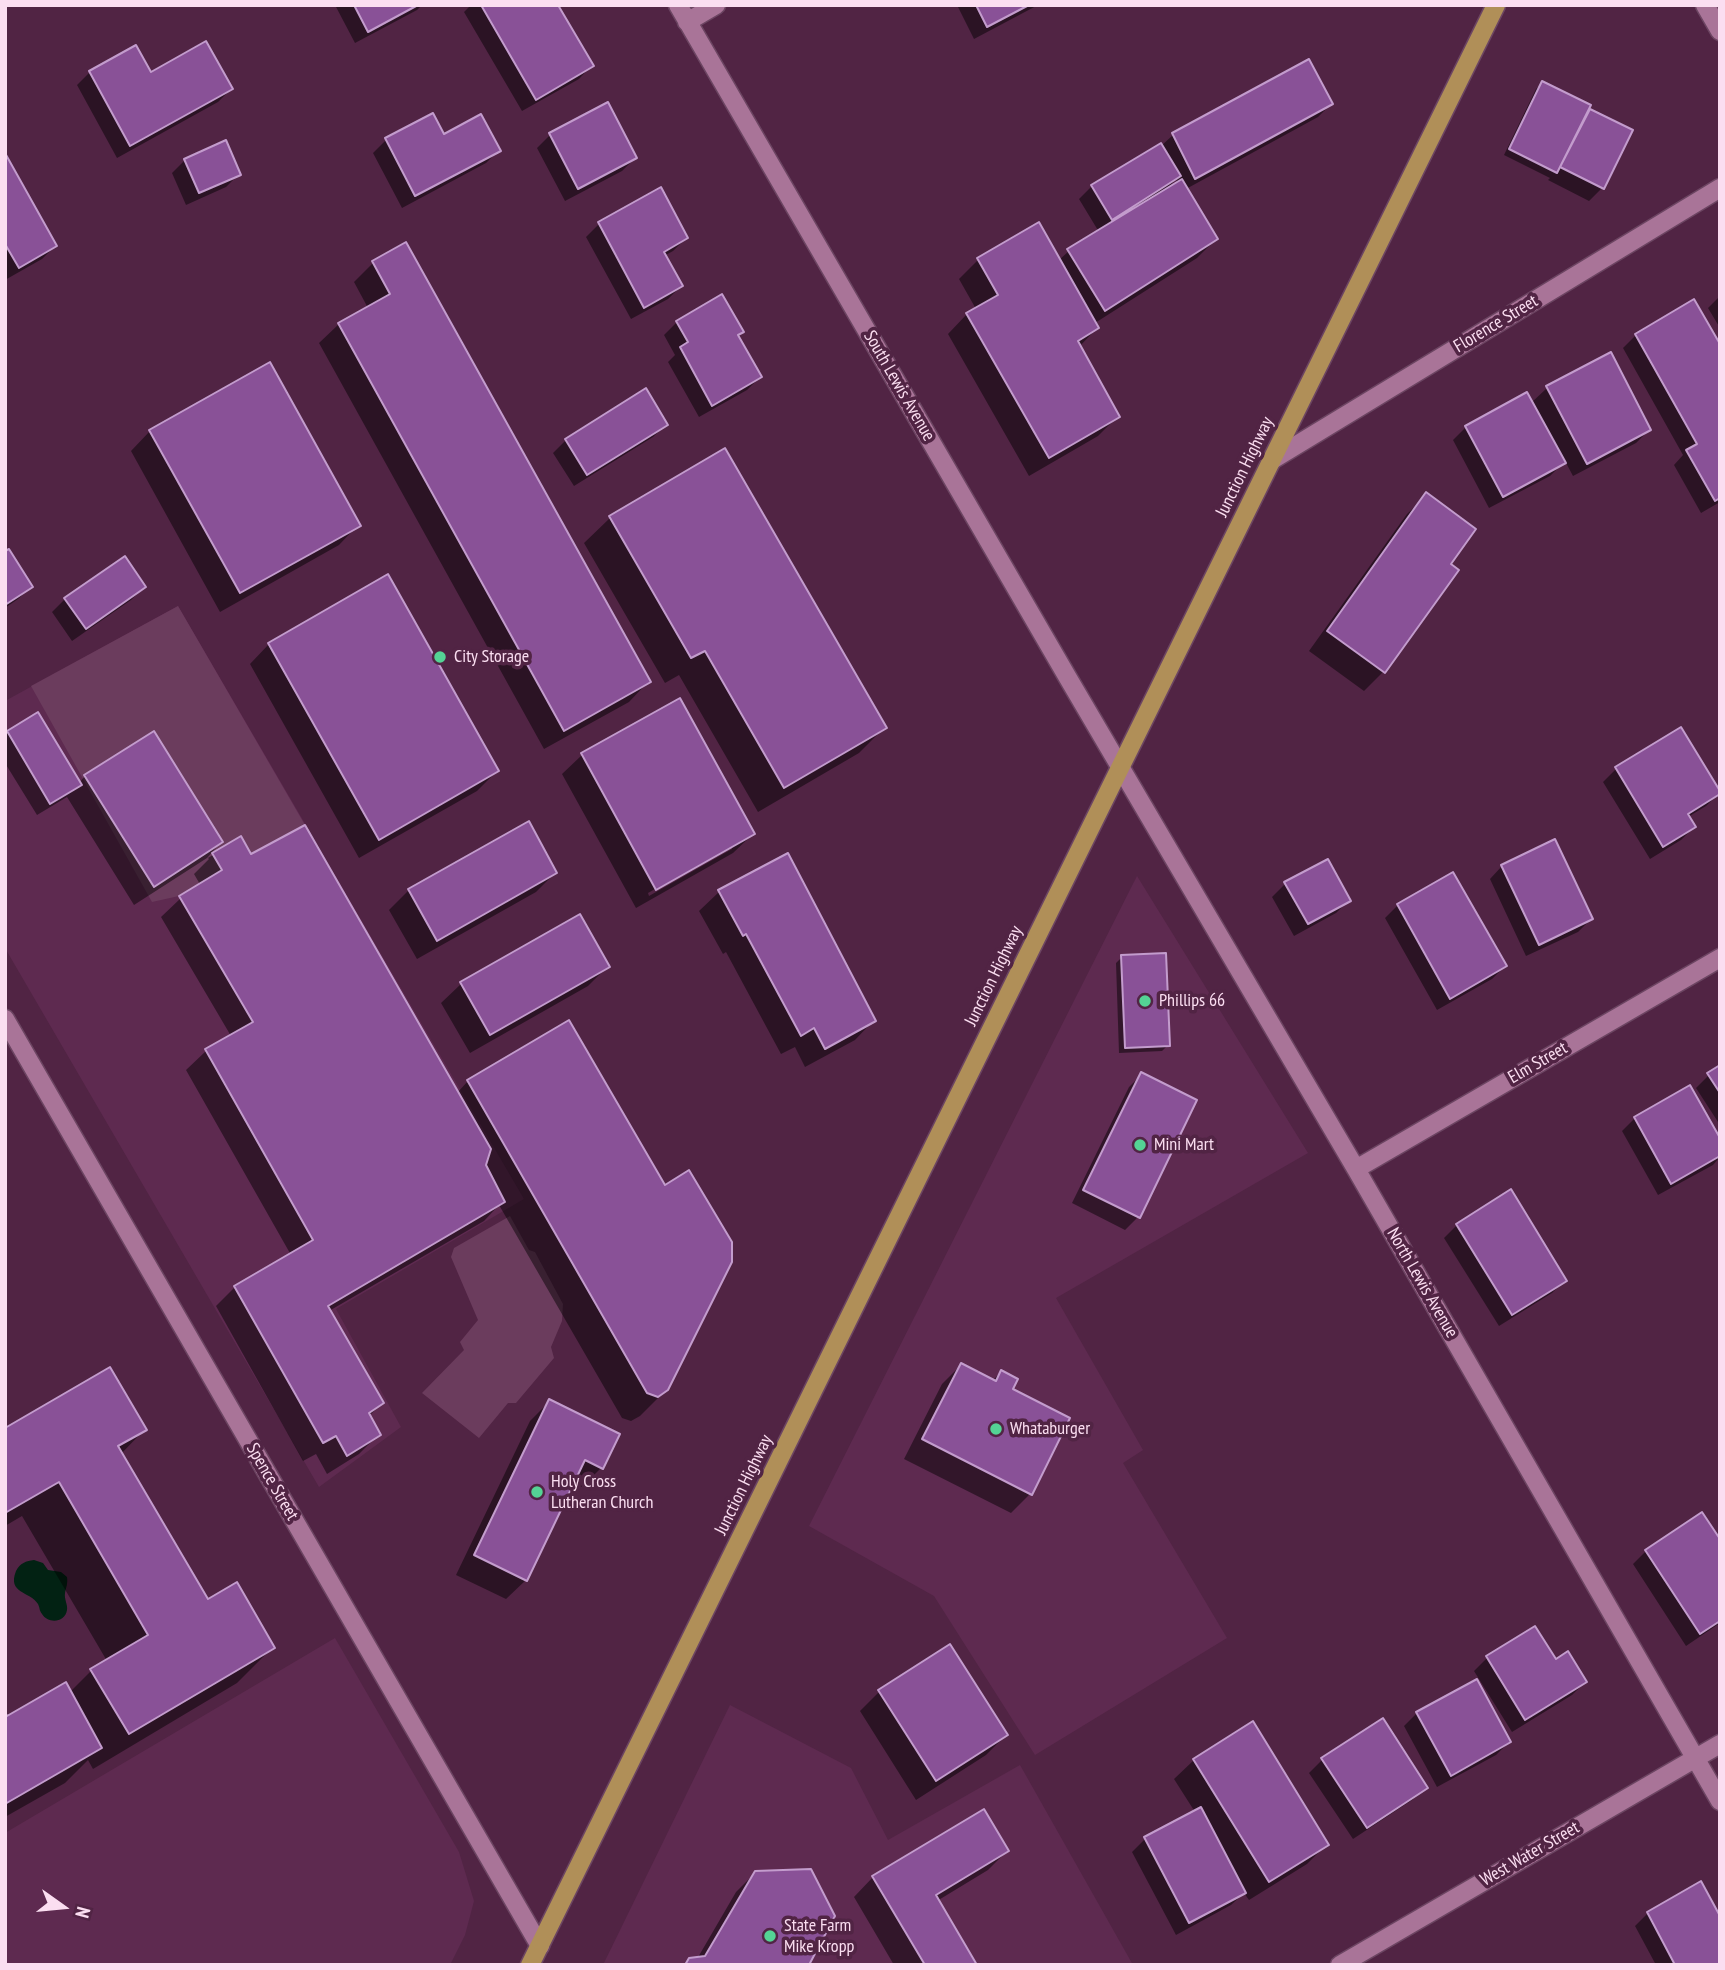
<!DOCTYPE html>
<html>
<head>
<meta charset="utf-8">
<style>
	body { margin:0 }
	#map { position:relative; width:1725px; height:1970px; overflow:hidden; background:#512444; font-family:"PT Sans Narrow",sans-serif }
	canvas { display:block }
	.frame { position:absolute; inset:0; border:7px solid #fbdef1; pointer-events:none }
	.north { position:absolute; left:28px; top:1872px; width:70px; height:70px; -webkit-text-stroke:5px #512444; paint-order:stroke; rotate:105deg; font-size:19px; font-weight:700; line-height:28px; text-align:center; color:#fbdef1 }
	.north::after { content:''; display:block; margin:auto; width:24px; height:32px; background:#fbdef1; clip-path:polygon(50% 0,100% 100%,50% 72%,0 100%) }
</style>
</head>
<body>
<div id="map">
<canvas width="1725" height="1970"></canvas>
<div class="frame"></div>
<div class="north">N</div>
</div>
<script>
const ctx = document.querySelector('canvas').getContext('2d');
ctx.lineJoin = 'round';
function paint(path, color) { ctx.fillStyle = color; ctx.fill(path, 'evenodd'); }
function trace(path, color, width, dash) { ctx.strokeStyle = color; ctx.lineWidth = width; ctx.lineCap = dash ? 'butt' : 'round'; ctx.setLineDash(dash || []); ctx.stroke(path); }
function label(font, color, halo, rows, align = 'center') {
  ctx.font = font + ' "PT Sans Narrow",sans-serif'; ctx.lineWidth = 7; ctx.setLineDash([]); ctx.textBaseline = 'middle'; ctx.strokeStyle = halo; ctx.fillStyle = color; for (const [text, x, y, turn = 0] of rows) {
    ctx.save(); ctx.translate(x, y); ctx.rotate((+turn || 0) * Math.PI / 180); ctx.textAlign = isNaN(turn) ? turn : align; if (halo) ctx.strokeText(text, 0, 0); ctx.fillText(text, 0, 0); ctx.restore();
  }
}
paint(new Path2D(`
	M178,606l346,593 -188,110 65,118 -82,60 -314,-539v-247z
	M1137,876l171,277 -252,145 87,152 -20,13 104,175 -192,117 -101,-159 -125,-70z
	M335,1638l124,214 15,49 -9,34 -15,30h-445v-132z
	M730,1705l121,63 37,72 132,-75 113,200h-530z`), '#5e2a50');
paint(new Path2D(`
	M178,606l127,219 -54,29 -11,-18 -27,17 9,17 -43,26 -27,6 -121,-216z
	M510,1216l19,34 6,2 28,52 -1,17 -11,26 3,11 -38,45h-8l-29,35 -57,-45 42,-43 -4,-8 18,-22 -27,-63 3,-9z`), '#6b3c5d');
paint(new Path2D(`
	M34,1560l9,3 5,7 13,2 6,5c1,7 -1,10 -2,16 -1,6 3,12 2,17 -2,13 -19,14 -25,4 -3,-4 -2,-6 -4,-10 -8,-13 -31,-10 -22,-33 4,-8 10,-10 18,-11z`), '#022213');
paint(new Path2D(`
	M335,5h87l-5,5 -62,33z
	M471,5h85l35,61 -12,13 -57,32 -58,-99z
	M957,5h81l-64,34z
	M135,47l15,27 81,15 -13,13 -101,56 -40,-73 13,-13z
	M1308,61l23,43 -13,13 -132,72 30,50 -19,19 -102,65 2,5 -18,19 39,69 -20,20 -69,40 -81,-142 19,-20 9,-5 -17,-30 19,-19h81l10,-9 30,-19 -20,-33 13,-13 69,-40 12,-11zM1176,179l2,5 -12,6z
	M1542,83l43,33 5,-5 12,77 -13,13 -41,-21 2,-2 -46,-23 32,-66z
	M432,115l12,21 55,14 -13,13 -84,45 -29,-55 13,-13z
	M550,135l85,23 -13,13 -57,30 -28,-53z
	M5,157l50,89 -13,13 -37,21z
	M185,160l54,14 -13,13 -40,18 -14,-32z
	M660,190l26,48 -13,13 -9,5 17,30 -13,13 -37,20 -45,-82 13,-13z
	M373,263l275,419 -19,20 -85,47 -225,-406 20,-19 29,-16 -14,-26z
	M1720,296v32l-12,-20z
	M677,322l64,10 -4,4 23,41 -13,13 -48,27 -31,-55 7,-7 -11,-20z
	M1636,335l84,12v155l-19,11 -27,-48 9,-10 -60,-107z
	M1610,355l39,75 -13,13 -63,33 -8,-15 -15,15 -61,32 -36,-68 13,-13 65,-24 16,-15z
	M666,424l-13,13 -79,49 -21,-33 13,-13z
	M150,431l208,94 -19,20 -119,67 -89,-161z
	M724,451l161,276 -26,26 -101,59 -79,-137 -14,8 -81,-140 26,-25z
	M1427,495l21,70 8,5 -73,102 -19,19 -55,-40 98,-137z
	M5,553l26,34 -13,12 -13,9z
	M144,587l-13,13 -59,41 -20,-29 13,-13z
	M269,644l228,127 -20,20 -118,67 -109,-194z
	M679,700l74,134 -20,19 -97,55 -74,-134 20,-19zM732,845v4l-83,47 -1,-3z
	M38,714l41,69 6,-7 136,66 -14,16 -73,47 -67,-108 -30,18 -32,-52v-28z
	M1680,729l39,64 -13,13 -18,11 6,10 -13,13 -31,19 -47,-77 13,-13z
	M240,838l10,19 207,236 11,-12 199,308 -27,27 -9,5 -9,-3 -123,-213 -15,16 -155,90 53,92 -13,13 10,18 -20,20 -32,20 -11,-20 -13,7 -87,-155 19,-19 56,-32 -105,-185 20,-19 25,-15 -70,-119 20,-19 20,-12 -7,-12 15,-15 -1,-1z
	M1502,866l89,53 -13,13 -52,24 -36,-77z
	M555,873l-19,19 -119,67 -28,-49 20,-20z
	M1452,874l53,92 -13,13 -55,31 -52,-92 13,-13z
	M1285,884l64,16 -13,13 -42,23 -22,-39z
	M719,892l155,128 -19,20 -50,27 -10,-20 -14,7 -55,-102 -3,2 -24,-43z
	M579,916l28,51 -19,19 -118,67 -29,-50 20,-19z
	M1122,957l46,88 -6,6 -43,2 -3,-90z
	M1720,1067v58l-24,-37 13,-13z
	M1142,1074l-4,143 -13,13 -53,-27 57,-116z
	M1635,1118l85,23v16l-7,8 -55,30 -36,-64z
	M1457,1225l108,55 -13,13 -53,33 -55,-88z
	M961,1365l31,16 9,-9 10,18 19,104 -19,19 -107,-54 38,-75z
	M549,1402l52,66 -19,19 -10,-4 -46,97 -20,19 -50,-24 74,-154z
	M145,1429l-24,25 86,148 66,45 -36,36 -144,86 -5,-9 -23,23 -60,34v-101l1,2 64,-26 21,-21 16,-10 -85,-145 -17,10v-96z
	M1701,1514l19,28v81l-34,23 -53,-82 13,-13z
	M1487,1658l68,3 30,21 -13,13 -60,37 -38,-61z
	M879,1692l127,43 -20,20 -70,45 -56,-89z
	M1417,1713l92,29 -13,13 -59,32 -33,-61z
	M1194,1760l133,84 -20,20 -58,36 -5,-7 -13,12 -55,30 -44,-83 13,-13 50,-27 -21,-33z
	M1322,1760l103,27 -13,13 -59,39 -44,-66z
	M1007,1851l-19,19 -51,31 38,64h-81l-40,-68 19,-20z
	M756,1872l51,93h-122l5,-5 7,-1 39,-67z
	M1648,1913l72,52h-64l-21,-39z`), '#0007');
const building = new Path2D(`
	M354,5h64l-50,27z
	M481,5h77l36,61 -58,34z
	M976,5h53l-42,22z
	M206,41l27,48 -103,57 -41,-75 47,-26 15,27z
	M1309,59l24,45 -138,75 -23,-46z
	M1542,81l49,24 -34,68 -48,-24z
	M608,102l29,56 -59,31 -29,-56z
	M1590,109l43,21 -29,59 -44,-22z
	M433,113l11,21 37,-20 20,37 -86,45 -30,-58z
	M226,140l15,35 -42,18 -15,-34z
	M1161,143l20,33 -69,44 -21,-35z
	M5,153l52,93 -38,22 -14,-24z
	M1182,179l36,60 -113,72 -38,-62z
	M661,187l27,51 -24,14 19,34 -39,22 -46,-86z
	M1039,222l60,106 -21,13 42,76 -71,41 -83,-145 32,-18 -21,-37z
	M406,242l245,440 -87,49 -226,-408 52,-29 -18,-33z
	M722,294l22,38 -6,3 24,42 -50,29 -32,-59 8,-5 -12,-21z
	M1694,299l26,45v154l-5,3 -29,-51 11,-6 -62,-110z
	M1611,352l40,78 -64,34 -41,-78z
	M270,362l91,164 -121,67 -91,-163z
	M646,388l22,37 -81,50 -22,-36z
	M1527,392l39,71 -63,34 -38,-71z
	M725,448l162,280 -103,60 -79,-137 -14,7 -82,-142z
	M1426,492l50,37 -25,35 8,6 -74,103 -58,-42z
	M9,549l24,38 -28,18v-54z
	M125,556l21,31 -60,42 -22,-31z
	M388,574l111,197 -120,69 -111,-197z
	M680,698l75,136 -99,56 -75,-137z
	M38,712l44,73 -32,19 -43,-73z
	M1681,727l39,64v3l-32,20 8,13 -33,20 -48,-80z
	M154,731l69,111 -69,45 -70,-112z
	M529,821l28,52 -120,68 -29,-52z
	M305,825l186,324 -5,16 19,37 -177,104 56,97 -15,10 12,22 -34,21 -11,-20 -13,7 -89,-157 79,-46 -108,-191 48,-27 -74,-126 43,-26 -10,-17 29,-17 10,18z
	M1555,839l38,80 -54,26 -38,-80z
	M788,853l88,168 -51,28 -11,-21 -13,8 -55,-102 -3,2 -25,-46z
	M1328,859l23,42 -43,23 -24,-42z
	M1453,872l54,94 -57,33 -53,-95z
	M580,914l30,53 -120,68 -30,-53z
	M1166,953l4,93 -45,2 -4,-93z
	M569,1020l96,165 24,-15 43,72v20l-64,128 -10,7 -11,-4 -180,-313z
	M1720,1065v28l-13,-20z
	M1141,1072l56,28 -57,118 -57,-28z
	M1690,1085l30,53v18l-49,28 -37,-67z
	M1511,1189l56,92 -55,34 -56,-91z
	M961,1363l35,18 5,-11 17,9 -5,10 57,29 -38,77 -110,-56z
	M110,1367l37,63 -29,16 90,153 29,-17 38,66 -146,86 -39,-65 58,-34 -89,-153 -54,31v-85z
	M549,1399l71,35 -17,35 -18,-9 -58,121 -53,-26z
	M1702,1512l18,27v82l-20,13 -55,-84z
	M1535,1626l21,33 12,-8 19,31 -62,38 -39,-64z
	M950,1644l58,91 -72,46 -58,-91z
	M1477,1679l34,63 -60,34 -35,-64z
	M66,1682l36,66 -97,56v-92l2,4z
	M1383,1718l45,70 -61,40 -46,-70z
	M1253,1721l76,124 -60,37 -76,-123z
	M1201,1807l45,86 -57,30 -45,-86z
	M984,1809l25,42 -73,44 41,70h-52l-53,-89z
	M811,1869l24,47 -26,49h-124l4,-7 16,-2 50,-85z
	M1701,1881l19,35v49h-45l-28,-53z`);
paint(building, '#895197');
trace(building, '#c39ccd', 2);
const minor = new Path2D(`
	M678,5l390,673 288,491 364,632
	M1705,5l15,26
	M687,22l29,-17
	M1272,460l448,-272
	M5,1019l535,927
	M1356,1169l364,-211
	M1340,1965l380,-221`);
const major = new Path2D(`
	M530,1965l966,-1960`);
trace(minor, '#6c4562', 21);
trace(major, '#6c4562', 21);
trace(minor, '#a97498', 18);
trace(major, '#b08f58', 18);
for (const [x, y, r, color] of [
	[440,657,7,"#54d395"],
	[1145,1001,7,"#54d395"],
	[1140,1145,7,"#54d395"],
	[996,1429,7,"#54d395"],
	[537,1492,7,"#54d395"],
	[770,1936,7,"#54d395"]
]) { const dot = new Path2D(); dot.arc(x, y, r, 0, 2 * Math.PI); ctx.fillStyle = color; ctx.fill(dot); trace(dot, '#512444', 2.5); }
label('18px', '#fbdef1', '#512444', [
	["Florence Street",1496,324,-31],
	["South Lewis Avenue",899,386,60],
	["Junction Highway",1245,467,-64],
	["Junction Highway",994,976,-64],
	["Elm Street",1538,1063,-30],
	["North Lewis Avenue",1422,1283,60],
	["Spence Street",272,1482,60],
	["Junction Highway",744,1485,-64],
	["West Water Street",1530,1854,-30]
]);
label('18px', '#fbdef1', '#512444', [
	["City Storage",454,657],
	["Phillips 66",1159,1001],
	["Mini Mart",1154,1145],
	["Whataburger",1010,1429],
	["Holy Cross",551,1482],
	["Lutheran Church",551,1503],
	["State Farm",784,1926],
	["Mike Kropp",784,1947]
], 'left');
</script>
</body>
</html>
